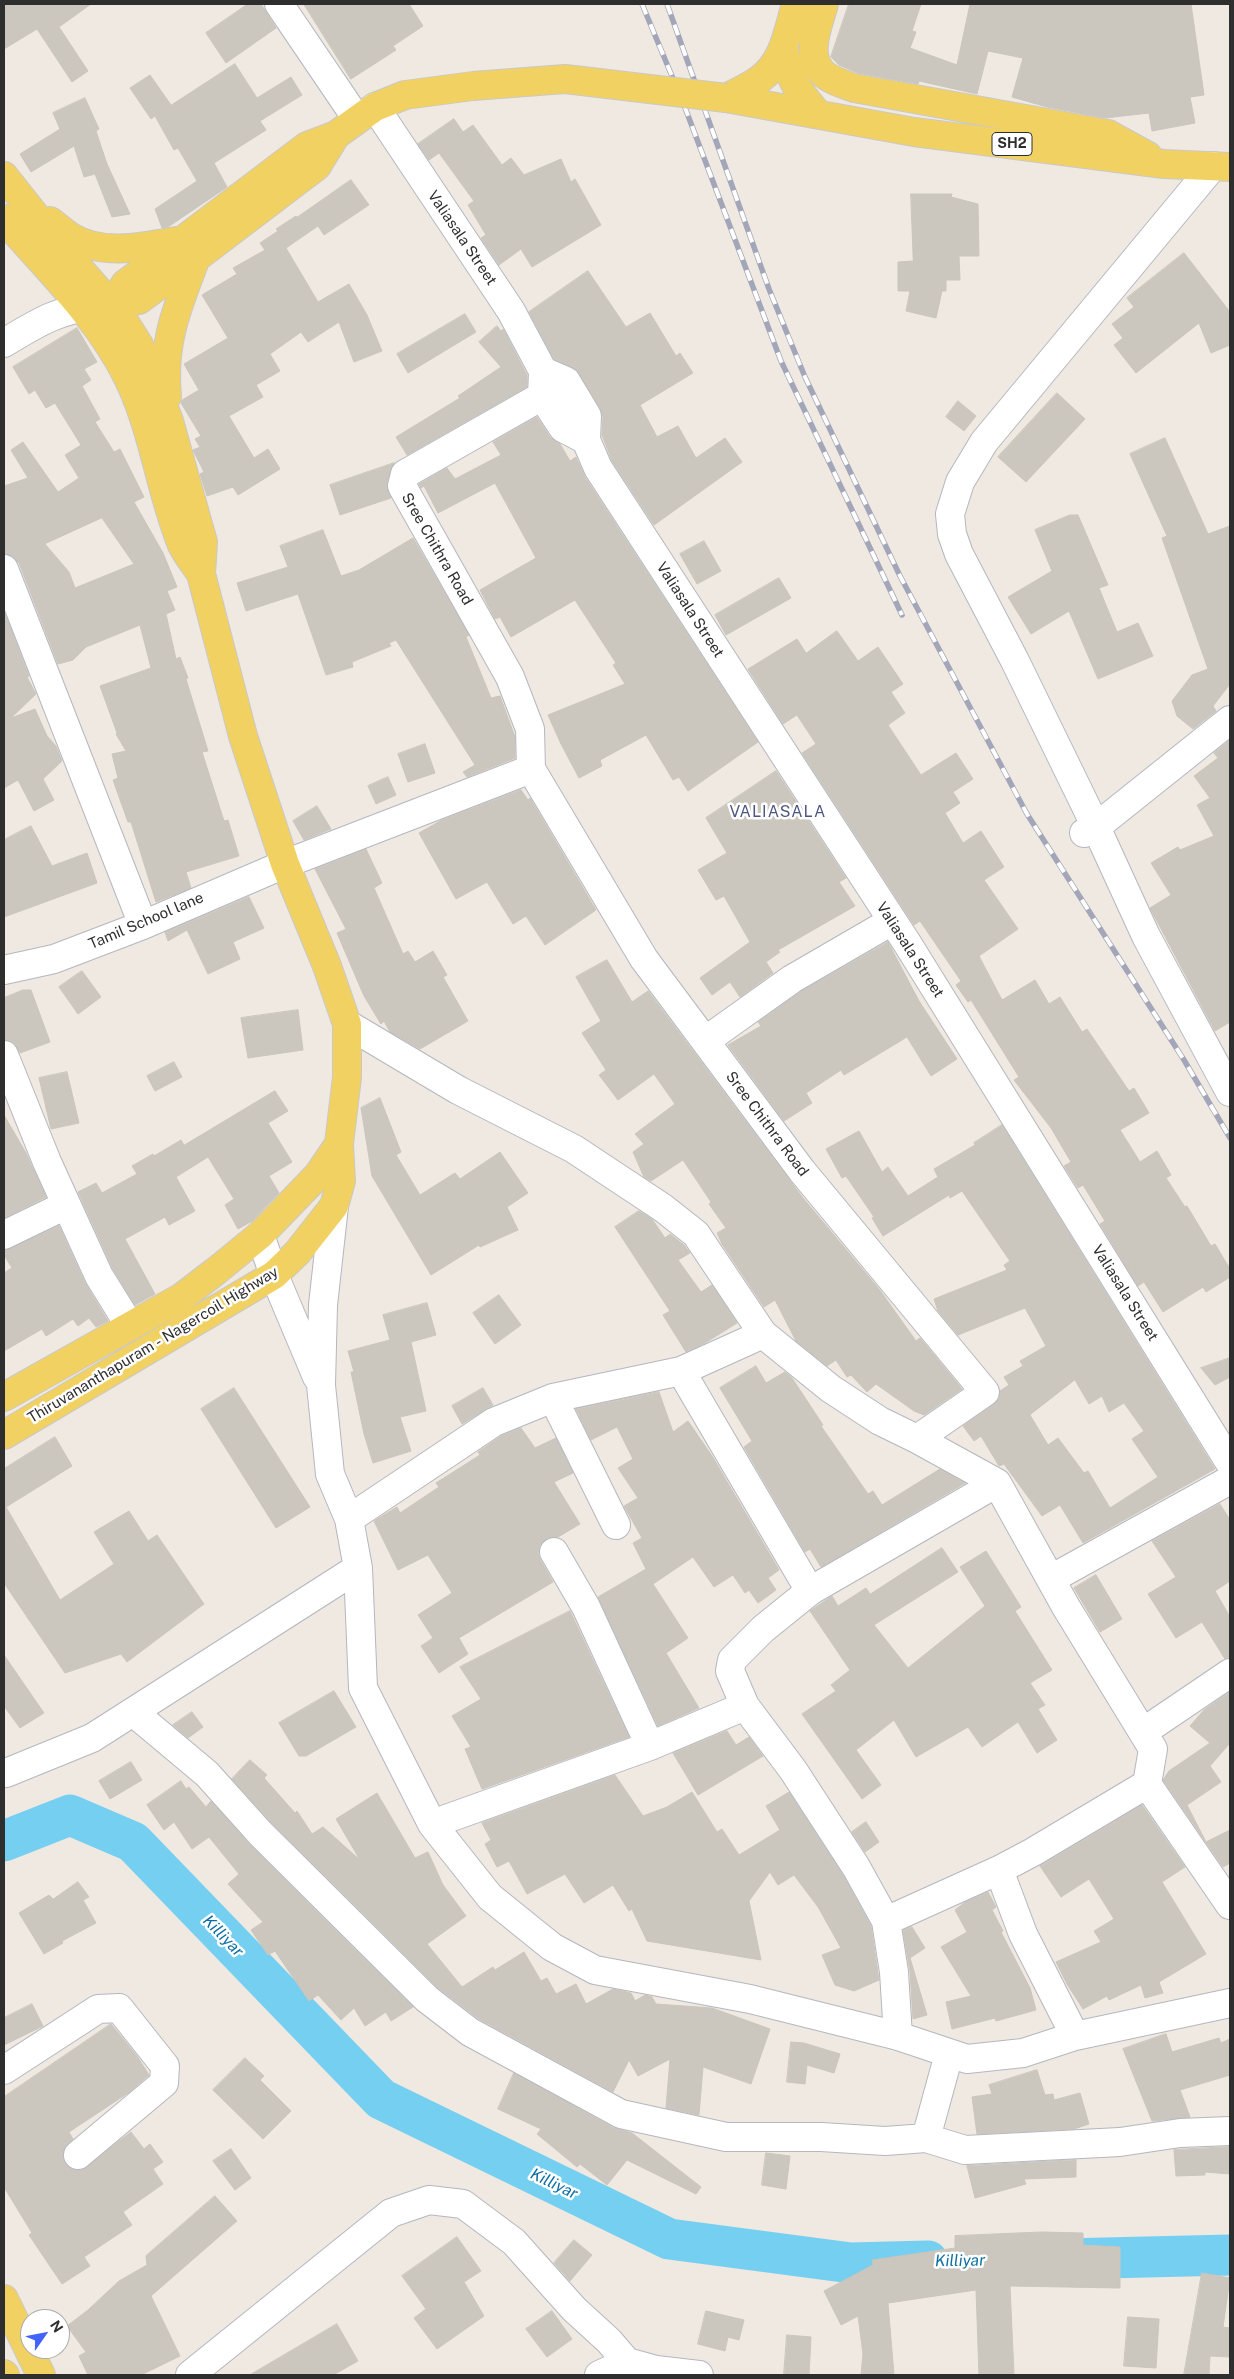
<!DOCTYPE html>
<html>
<head>
<meta charset="utf-8">
<style>
	body { margin:0 }
	#map { position:relative; width:1234px; height:2379px; overflow:hidden; background:#efe9e1; font-family:"Public Sans",sans-serif }
	canvas { display:block }
	.frame { position:absolute; inset:0; border:5px solid #2e2e2e; pointer-events:none }
	.north { position:absolute; left:20px; top:2309px; width:50px; height:50px; box-sizing:border-box; background:#fff; border:1px solid #ababab; border-radius:50%; rotate:57deg; font-size:14px; font-weight:700; line-height:20px; text-align:center; color:#2e2e2e }
	.north::after { content:''; display:block; margin:auto; width:18px; height:22px; background:#4264fb; clip-path:polygon(50% 0,100% 100%,50% 72%,0 100%) }
</style>
</head>
<body>
<div id="map">
<canvas width="1234" height="2379"></canvas>
<div class="frame"></div>
<div class="north">N</div>
</div>
<script>
const ctx = document.querySelector('canvas').getContext('2d');
ctx.lineJoin = 'round';
function trace(path, color, width, dash) { ctx.strokeStyle = color; ctx.lineWidth = width; ctx.lineCap = dash ? 'butt' : 'round'; ctx.setLineDash(dash || []); ctx.stroke(path); }
function paint(path, color) { ctx.fillStyle = color; ctx.fill(path, 'evenodd'); }
function label(font, color, halo, rows, align = 'center') {
  ctx.font = font + ' "Public Sans",sans-serif'; ctx.lineWidth = 5; ctx.setLineDash([]); ctx.textBaseline = 'middle'; ctx.strokeStyle = halo; ctx.fillStyle = color; for (const [text, x, y, turn = 0] of rows) {
    ctx.save(); ctx.translate(x, y); ctx.rotate((+turn || 0) * Math.PI / 180); ctx.textAlign = isNaN(turn) ? turn : align; if (halo) ctx.strokeText(text, 0, 0); ctx.fillText(text, 0, 0); ctx.restore();
  }
}
trace(new Path2D(`
	M4,1841l66,-26 63,27 248,257 288,140 182,24 77,-2
	M1063,2259l167,-4`), '#75cff0', 41);
const building = new Path2D(`
	M4,4h87l-32,23 29,44 -16,11 -35,-53 -33,20z
	M248,4h13l15,24 -50,35 -20,-30z
	M304,4h105l14,22 -30,20 3,4 -45,29z
	M849,4h72l-9,27 4,1 -6,16 47,17 13,-61h221l13,91 -14,2 5,26 -43,8 -3,-18 -44,5 -58,-11 -35,-10 11,-39 -35,-7 -11,43 -58,-13 -1,3 -60,-11 -19,-8 -8,-8z
	M235,64l22,34 34,-21 11,18 -42,26 6,9 -52,33 13,24 -59,40 -6,1 -7,-19 42,-28 -19,-33 -4,2 -19,-34 -4,3 -21,-31 20,-13 21,30z
	M85,98l14,31 -3,2 11,33 23,50 -18,3 -17,-43 -11,3 -10,-31 -43,26 -11,-18 40,-25 -7,-16z
	M454,119l9,13 10,-7 29,40 9,-7 13,17 37,-16 10,23 4,-3 26,46 -69,42 -11,-18 -22,16 -18,-27 5,-3 -18,-30 6,-4 -35,-48 -10,7 -11,-16z
	M351,180l18,25 -45,30 -6,-9 -32,22 32,54 31,-18 18,31 15,36 -28,11 -15,-40 -31,20 -7,-10 -31,22 10,17 -24,14 7,12 -34,19 25,42 14,-9 12,20 -42,26 -5,-8 -26,9 -7,-22 4,-2 -11,-22 7,-3 -5,-8 6,-3 -20,-33 1,-3 17,-10 -15,-26 44,-26 -26,-43 35,-21 -4,-6 32,-18 -5,-7 18,-12 -2,-2 20,-13 1,1z
	M911,194h41l-1,3 27,7 1,52h-20l1,24h-14v11h-4l-6,27 -30,-7 4,-20h-12v-29l15,-1z
	M1184,253l46,59v33l-19,8 -12,-30 -63,50 -22,-28 9,-7 -11,-14 22,-17 -7,-9z
	M588,271l38,56 24,-14 26,43 4,-3 13,20 -53,32 17,32 21,-11 18,32 29,-20 17,24 -88,63 -42,-64 -10,-26 1,-18 -3,-9 -21,-35 -7,-6 -18,-8 -25,-47z
	M465,314l11,18 -68,41 -11,-19z
	M497,326l4,5 2,-2 24,46v12l-120,68 -11,-18 64,-39 -2,-2 43,-29 -22,-25z
	M77,328l20,34 -13,7 7,11 -9,6 18,33 -5,3 19,30 6,-3 24,48 -10,5 29,51 14,34 -10,4 8,19 -9,4 10,45 4,-2 8,21 -2,1 22,72 -6,1 22,69 4,-1 11,36 -53,16 5,16 -35,14 -25,-80h-3l-15,-42 5,-2 -6,-24 14,-3 -10,-17 1,-1 -17,-47 51,-18 -11,-43 -54,22 -13,13 -15,4 -39,-101 -6,-6 -9,-3v-68l24,-8 -17,-28 12,-8 35,50 21,-14 -14,-23 16,-10 -26,-42 -9,5 -11,-18 -6,4 -16,-27zM102,518l32,46 -59,24 -6,-16 -24,-28z
	M1057,393l28,26 -59,63 -28,-25z
	M958,401l18,15 -12,15 -18,-14z
	M537,417l13,20 10,7 10,17 6,-4 9,20 173,265 -70,49 -9,-14 -6,3 -27,-45 -46,25 2,6 -23,12 -18,-34 -13,-29 77,-31 -12,-19 3,-2 -41,-63 -64,37 -11,-20 -5,2 -15,-29 56,-32 -41,-75 -57,30 -14,-27 -3,2 -2,-4 28,-16 8,11 46,-24 -8,-13z
	M1165,438l43,96 22,-8v158l-17,22 3,5 -23,18 -16,-13 -5,-15 20,-26 16,-6 -46,-131 5,-2 -37,-82z
	M394,463l-7,19 4,16 -51,17 -10,-30z
	M1070,515h8l30,70 -9,3 18,44 21,-9 15,33 -55,23 -29,-68 -38,23 -23,-37 44,-26 -17,-41z
	M323,530l18,46 18,-6 54,-32 56,97 -3,2 25,61 9,-2 15,41v21l-48,19 -4,-5 12,-7 -79,-125 -7,3 2,3 -39,16 1,5 -27,8 -28,-81 -52,17 -9,-28 51,-16 -8,-21z
	M704,541l17,30 -24,13 -17,-30z
	M779,578l12,20 -65,37 -11,-20z
	M4,611l25,65 -2,1 9,17 -25,24 24,-9 12,27 9,10 6,15 -19,18 11,21 -20,11 -16,-31 -14,8z
	M837,631l21,30 20,-14 25,37 -12,8 14,21 -17,12 33,50 35,-22 17,26 -20,13 7,11 -15,10 18,30 18,-12 23,36 -20,13 34,49 -39,27 23,44 33,-20 14,24 11,-7 22,35 5,-3 42,62 5,-3 15,25 -29,17 20,32 17,-11 14,24 -5,3 19,29 2,-1 24,40 4,-2 15,25v8l-24,15 -3,-5 -40,25 -19,-30 -6,4 -38,-62 5,-3 -22,-36 -5,3 -14,-22 7,-4 -20,-34 -37,-48 5,-3 -48,-77 -3,2 -12,-17 5,-4 -41,-60 -6,4 -112,-172 14,-9 -19,-29 -14,9 -35,-55 49,-30 9,14z
	M1230,740v282l-15,9 -65,-123 21,-13 -20,-32 27,-16 2,3 34,-14 -17,-31 13,-7 -16,-22 24,-18 -4,-5z
	M425,744l10,29 -27,9 -10,-28z
	M776,771l70,107 -7,4 16,24 -77,44 2,2 -14,10 7,11 -33,24 -10,-15 -18,13 -12,-17 50,-36 -26,-46 -8,4 -18,-30 29,-17 -21,-35z
	M388,777l8,18 -20,9 -8,-18z
	M521,790l7,10 2,-2 66,112 -51,35 -19,-29 -13,8 -26,-42 -31,17 -37,-66 23,-13z
	M317,806l14,23 -27,11 -11,-19z
	M31,826l21,40 35,-13 10,30 -93,34v-77z
	M366,849l16,34 -8,5 29,66 5,-3 7,11 18,-11 14,24 -4,2 25,44 -48,28 -30,-17 -6,-11 -3,3 -17,-28 -27,-63 9,-4 -31,-60z
	M249,897l15,31 -31,14 7,17 -32,15 -21,-44 -19,11 -3,-9z
	M888,942l31,59 38,58 -26,17 -24,-39 -63,38 -3,-5 -35,23 6,10 -28,18 -56,-76 33,-19 -3,-4 42,-30z
	M607,960l25,42 16,-11 155,207 76,91 37,52 4,-3 42,51 -38,26 -10,-4 -38,-27 -9,8 -16,-17 -4,2 -11,-17 -9,6 -31,-25 -21,-41 -11,7 -42,-63 -5,-11 9,-5 -17,-24 2,-2 -28,-42 -32,21 -7,-4 -11,-25 11,-8 -9,-10 40,-30 -21,-30 -36,26 -19,-25 7,-5 -24,-37 19,-12 -25,-44z
	M82,971l19,26 -23,17 -19,-27z
	M23,990h8l19,52 -30,11 -6,-10 -10,-3v-42z
	M298,1010l5,40 -55,8 -7,-40z
	M174,1062l8,15 -27,14 -8,-15z
	M67,1072l12,51 -28,6 -12,-51z
	M275,1091l13,20 -20,12 24,39 -23,14 10,17 -27,28 -14,8 -13,-24 9,-6 -26,-42 -32,20 19,34 -26,14 -4,-8 -40,22 30,55 -20,11 -22,-36 -35,-77 18,-9 6,10 35,-19 -5,-8 21,-12 1,2 27,-16 3,5z
	M380,1098l21,54 -5,3 24,40 35,-22 5,6 40,-27 28,41 -21,14 11,23 -38,17 -1,-2 -48,30 -59,-99 -11,-68z
	M4,1115l22,38 20,44 -42,21z
	M1002,1125l213,344 -132,74 -23,-38 -18,11 -38,-52 -5,2 -18,-30 -7,5 -11,-15 31,-22 5,-5 1,-8 9,-6 -5,-8 19,-11 -3,-5 26,-15 -21,-38 -67,27 -20,-24 -4,-12 73,-29 -3,-5 6,-4 -48,-70 -12,7 -1,-3 -66,41 -11,-18 2,-1 -28,-41 -4,2 -16,-29 33,-18 23,41 6,-5 20,29 30,-19 -4,-8 41,-24 -1,-2zM1075,1380l14,24 13,-8 7,16 15,-9 20,28 -12,8 26,38 -48,31 -22,-37 -4,2 -26,-35 -10,7 -18,-30z
	M639,1211l13,8 13,19 5,-4 14,11 6,8 -12,7 23,32 11,-7 25,38 -32,20 -19,9 -23,-37 7,-4 -55,-84z
	M59,1226l26,57 23,38 -12,6 -7,-9 -11,8 -5,-7 -27,17 -4,-7 -38,22v-78l8,-5 -8,-13v-5z
	M499,1295l22,30 -26,19 -22,-31z
	M427,1303l9,32 -25,7 15,69 -26,6 11,34 -38,12 -9,-29 -13,-62h3l-6,-21 42,-11 -7,-25z
	M1230,1358v19l-15,8 -14,-17z
	M756,1366l10,17 19,-11 7,6 31,47 -2,1 47,68 5,-3 9,14 58,-36 25,14 -144,84 -11,-18 -5,3 -61,-105 8,-6 -32,-53z
	M234,1388l76,119 -34,21 -75,-119z
	M483,1388l10,17 -31,19 -10,-18z
	M659,1392l14,40 15,-11 24,35 67,114 -11,8 8,12 -18,13 -9,-13 -4,3 -12,-18 -19,12 -21,-30 -40,27 35,54 -22,15 33,55 -41,18 -60,-129 48,-28 -13,-26 9,-5 -18,-32 14,-8 -20,-30 15,-9 -16,-32 -26,13 -15,-31z
	M521,1428l14,20 21,-10 17,35 -19,9 26,42 -22,13 -11,1 -7,7 -2,8 2,6 13,23 -94,56 9,16 -29,19 -18,-27 12,-8 -15,-23 34,-22 -24,-38 -30,15 -24,-49 23,-14 3,6 39,-26 -3,-4 44,-28 -2,-3 23,-16z
	M55,1437l17,29 -66,41 54,93 54,-36 -20,-32 35,-21 19,30 9,-6 47,69 -77,58 -6,-8 -56,19 -61,-90v-114z
	M1220,1504l10,16v61l-15,10 15,26v41l-5,1 -23,-37 -26,16 -28,-44 28,-17 -24,-36z
	M942,1548l16,24 -84,53 34,43 77,-62 -25,-39 26,-16 35,56 -6,4 37,59 -22,13 15,22 -7,4 19,31 -20,13 -19,-31 -36,25 -14,-20 -52,30 -22,-37 -38,30 25,35 -19,14 -60,-85 34,-23 -5,-6 19,-15 -40,-59 22,-15 6,10 28,-18 4,6z
	M1096,1575l26,44 -22,13 -26,-44z
	M570,1611l59,126 -147,52 -17,-40 6,-2 -19,-31 29,-17 -21,-32z
	M4,1655l40,58 -24,15 -16,-22z
	M334,1691l22,36 -50,29h-7l-20,-33z
	M1230,1692v51l-20,23 11,16 -34,23 19,37 24,-12v33l-7,4 -60,-87 6,-9 41,-28 -20,-17 14,-16z
	M192,1712l11,15 -15,11 -15,-13z
	M727,1731l9,14 13,-8 14,19 -65,39 -25,-42z
	M250,1760l17,15 -3,3 31,35 2,-2 15,23 11,-7 37,33 -24,-41 41,-26 38,65 13,-6 15,33 23,31 -39,28 35,43 31,-20 2,3 29,-18 17,29 6,-3 9,16 20,-10 10,20 27,-15 18,4 4,8 10,-6 7,2 4,7 56,4 58,21 -19,55 -48,-17 -4,48 -33,-7 4,-49 -32,17 -9,-16 -16,32 -134,-73 -42,-32 -166,-165 -39,-43z
	M131,1762l11,18 -32,19 -11,-18z
	M615,1775l28,41 24,-9 25,-15 25,40 5,-3 17,26 41,-25 -14,-24 23,-14 54,83 28,51 8,54 -25,11 -19,-6 -13,-30 19,-7 -23,-41 -24,-32 -16,10 -8,-13 -21,29 12,59 -114,-19 -15,-32 -3,2 -16,-26 -29,18 -19,-29 -38,20 -18,-33 -12,6 -12,-23 6,-4 -9,-17z
	M181,1781l5,8 3,-2 17,20 5,-6 38,43 164,163 -22,14 -5,-9 -21,14 -11,-18 -13,12 -23,-25 -9,6 -34,-50 -7,4 -17,-25 12,-8 -35,-38 11,-10 -30,-37 -17,12 -18,-27 -10,8 -17,-25z
	M1142,1805l43,62 -23,15 44,72 -47,28 4,11 -18,5 -4,-13 -32,15 -2,-4 -24,13 -16,-25 -11,-22 45,-20 -7,-11 20,-12 -25,-40 -28,18 -21,-31z
	M866,1822l13,20 -14,10 -13,-20z
	M78,1882l11,15 -6,3 13,23 -34,18 1,2 -19,11 -25,-41 30,-18 4,4z
	M988,1892l8,15 -4,3 11,21 -2,1 29,56 6,22 -40,11 -1,-3 -43,11 -6,-27 25,-6 -30,-49 26,-15 -12,-22 10,-8z
	M912,1927l13,21 -15,10 17,57 -14,4 -3,-48 -7,-41z
	M32,2004l11,22 -39,19v-27z
	M111,2024l26,32 12,19 -21,18 -59,39 4,7 -9,10 -1,9 3,7 6,4 9,1 50,-38 13,17 6,-5 13,18 -10,7 10,15 -40,28 9,13 -48,32 6,9 -28,18 -33,-49 3,-2 -28,-46v-90z
	M1166,2034l6,18 47,-14 2,5 9,-4v36l-50,15 10,27 -38,4 -29,-72z
	M791,2042l13,1 36,11 -6,19 -27,-8 -2,19 -18,-2z
	M245,2058l19,18 -4,4 31,31 -28,28 -50,-49z
	M1037,2070l8,25 8,-1 1,6 26,-7 9,31 -15,5 -97,5 -5,-37 20,-3 -3,-9z
	M514,2073l100,55 18,5 69,54 -5,7 -69,-34 -20,25 -27,-21 -3,3 -40,-33 4,-5 -43,-20z
	M1230,2147v27l-25,-2v3l-29,1 -2,-26z
	M231,2149l20,29 -16,12 -22,-29z
	M766,2153l24,3 -4,33 -24,-4z
	M1076,2160v17l-52,2 2,5 -51,14 -8,-32z
	M215,2196l22,25 -86,75 29,60 -39,19h-53l-9,-19 7,-4 -19,-26 21,-16 31,-29 28,-16 -1,-9z
	M1042,2232l41,1v12l37,2v41l-110,-2 4,89h-35l-3,-85 -88,13 6,72h-33l2,-21 -5,-38 -17,9 -17,-34 49,-26 -1,-5 83,-12v-12z
	M457,2237l24,34 -17,11 20,34 -47,33 -23,-31 12,-9 -24,-33z
	M574,2240l18,15 -22,26 -16,-18z
	M1202,2273l28,5 -7,49 7,1v29l-20,-1 -1,19h-25z
	M552,2311l20,28 -25,18 -21,-28z
	M706,2311l38,9 -5,20 -11,-3 -3,14 -27,-7z
	M1128,2317l31,2 -3,49 -32,-2z
	M337,2324l21,37 -25,14h-83z
	M787,2335l24,2 -2,38h-25z`);
paint(building, '#cbc7bf');
trace(building, '#cbc5ba', 1);
const minor = new Path2D(`
	M279,4l78,115
	M375,107l136,204 32,60
	M1213,166l-229,276 -24,40 -10,32 2,20 7,20 56,107 81,166 50,109 84,156
	M4,343c36,-22 57,-35 100,-38
	M542,396l-137,78 -3,12 108,191 20,52 1,40 113,190 158,212 183,221 -68,47
	M586,440l-23,-12 -21,-32 1,-25 23,10 21,35 -1,24 12,28 309,475 323,520
	M4,569l139,356
	M1084,833l12,-6 134,-107
	M4,970l50,-11 89,-34 142,-61 246,-95
	M347,1024l111,66 116,59 89,59 33,26 67,100
	M705,1041l87,-62 100,-58
	M4,1055l43,107 52,114 31,50
	M334,1206l-11,99 -2,80 9,89 19,45 9,49 5,120 69,136 58,73 62,50 43,23 155,29 148,37 69,23 56,-6 52,-17 155,-33
	M4,1235l62,-30
	M260,1235l14,40 43,102
	M681,1371l129,220 187,-108
	M553,1398l63,127
	M349,1519l145,-97 59,-24 128,-27 82,-37 68,55 49,32 37,18 80,44 69,124 87,142 -6,35 83,121
	M554,1552l32,55 64,139
	M1051,1579l179,-99
	M810,1591l-47,38 -31,31 -2,11 15,35 48,64 63,97 30,54 8,51 4,64
	M133,1712l74,62 53,59 167,166 43,33 151,82 105,23h95l64,4 41,-3 23,-84
	M1143,1732l87,-59
	M6,1773l86,-35 266,-170
	M432,1824l218,-78 95,-40
	M886,1921l113,-51
	M1075,2036l-52,-102 -24,-64 34,-18 114,-68
	M4,2070l94,-61 21,-1 46,58 -1,17 -86,72
	M926,2138l39,12 155,-8 60,-9 50,-2
	M190,2375l201,-162 38,-13 34,4 51,38 60,67 35,32 18,21
	M599,2375l28,-13 29,8 43,5`);
const major = new Path2D(`
	M824,4c-6,22 -22,57 4,73 8,5 18,8 26,11l254,46 40,22
	M784,48c5,32 13,41 33,65
	M726,98l188,34 250,32 66,3
	M726,98c11,-6 24,-11 34,-19 24,-17 28,-49 36,-75
	M4,176l57,72 59,67 19,30 10,24 20,52 34,121 -2,32 42,162 42,128 42,102 20,58v53l-8,67 2,37 -7,25 -37,47 -23,22 -270,160
	M4,219c43,50 95,99 124,159 26,53 32,113 54,167 5,10 13,20 19,29
	M50,221c7,5 14,12 21,16 33,20 76,9 111,3
	M111,305l14,-21 182,-138 29,-11 39,-28 30,-12 68,-9
	M111,305l28,-5 57,-42 121,-92 19,-31
	M167,396c-5,-54 10,-88 29,-138
	M4,1397l178,-100 34,-26 44,-36 58,-60 21,-31
	M4,2299l37,76
	M4,2374l1,1`);
trace(minor, '#b4b7c1', 30);
trace(major, '#c9c9c9', 30);
trace(minor, '#fff', 28);
trace(major, '#f2d163', 28);
const rail = new Path2D(`
	M642,4l42,101 97,256 121,254
	M667,4l102,285 36,88 95,199 127,238 157,246 46,78`);
trace(rail, '#a3a6b8', 5.5);
trace(rail, '#fff', 4, [11]);
const majorBridge = new Path2D(`
	M473,86l92,-7 161,19`);
trace(majorBridge, '#c9c9c9', 30, []);
trace(majorBridge, '#f2d163', 28);
for (const [x, y, w] of [
	[1012,144,40]
]) { const box = new Path2D(); box.roundRect(x - w / 2, y - 11.5, w, 23, 4); ctx.fillStyle = '#fff'; ctx.fill(box); trace(box, '#2e2e2e', 1); }
label('bold 14px', '#2e2e2e', null, [
	["SH2",1012,144]
]);
label('15px', '#2e2e2e', '#fff', [
	["Valiasala Street",462,238,56],
	["Sree Chithra Road",437,549,60],
	["Valiasala Street",690,610,57],
	["Tamil School lane",146,921,-23],
	["Valiasala Street",910,950,57],
	["Sree Chithra Road",767,1124,53],
	["Valiasala Street",1125,1293,58],
	["Thiruvananthapuram - Nagercoil Highway",153,1345,-31]
]);
ctx.letterSpacing = '1px';
label('16px', '#4d5680', '#fff', [
	["VALIASALA",778,812]
]);
ctx.letterSpacing = '0px';
label('italic 16px', '#0d6fa3', '#fff', [
	["Killiyar",223,1936,46],
	["Killiyar",554,2184,26],
	["Killiyar",960,2261,-1]
]);
</script>
</body>
</html>
